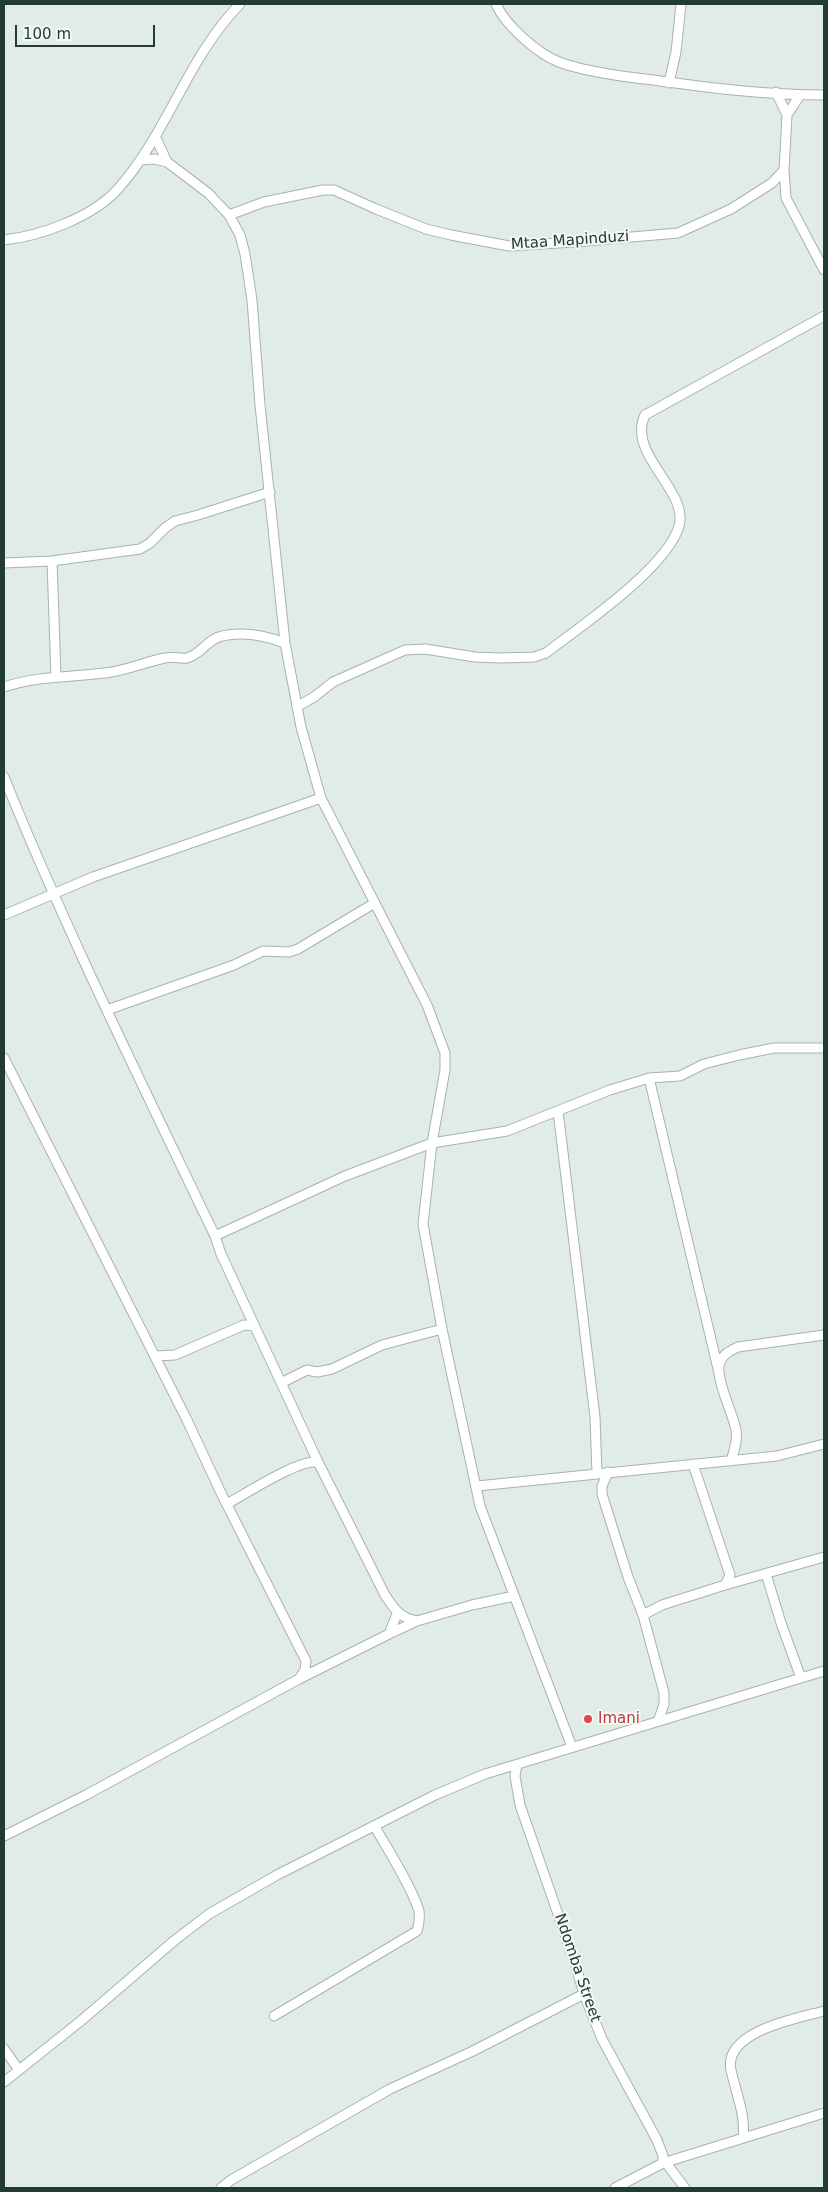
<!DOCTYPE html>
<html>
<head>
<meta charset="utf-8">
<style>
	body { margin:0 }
	#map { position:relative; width:828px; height:2192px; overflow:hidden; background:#e2ece6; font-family:"DejaVu Sans",sans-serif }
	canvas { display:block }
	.frame { position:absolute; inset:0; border:5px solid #233c32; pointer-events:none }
	.scale { position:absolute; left:15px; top:25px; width:140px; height:22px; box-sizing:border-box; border:2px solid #233c32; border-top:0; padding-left:6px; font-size:15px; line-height:18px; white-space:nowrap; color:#233c32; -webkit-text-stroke:4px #f2f8f4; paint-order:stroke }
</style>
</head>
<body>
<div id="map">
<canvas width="828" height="2192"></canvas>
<div class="frame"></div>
<div class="scale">100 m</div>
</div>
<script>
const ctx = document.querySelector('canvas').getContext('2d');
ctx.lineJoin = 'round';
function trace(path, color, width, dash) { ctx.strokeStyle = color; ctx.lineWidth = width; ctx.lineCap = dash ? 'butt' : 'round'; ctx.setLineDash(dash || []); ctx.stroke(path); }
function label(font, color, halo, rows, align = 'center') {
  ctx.font = font + ' "DejaVu Sans",sans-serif'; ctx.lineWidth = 4; ctx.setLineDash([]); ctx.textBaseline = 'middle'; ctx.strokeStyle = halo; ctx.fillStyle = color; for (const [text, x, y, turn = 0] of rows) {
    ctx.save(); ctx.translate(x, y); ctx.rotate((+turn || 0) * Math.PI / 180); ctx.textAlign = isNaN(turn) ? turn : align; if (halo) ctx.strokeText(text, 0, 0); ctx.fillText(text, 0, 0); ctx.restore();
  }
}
const minor = new Path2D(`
	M496,4c9,21 42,50 63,58 26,10 67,15 94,18 57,8 114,15 171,15
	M669,83l7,-31 5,-48
	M776,92l11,23
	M800,95l-13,20 -3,55 2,28 38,72
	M155,136l12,26 41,31 21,22 11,20 5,19 7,46 8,105 25,238 16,84 20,71 106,207 18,48v17l-13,73 -9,81 19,105 38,177 92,241
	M140,160l14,-1 13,3
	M229,215l35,-13 59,-12h11l42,19 50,20 25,6 58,11 65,-4 104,-9 53,-24 41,-26 12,-13
	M4,240c36,-4 87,-22 113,-50 50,-55 70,-132 123,-186
	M52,561l4,116
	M4,563l48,-2 88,-12 10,-6 15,-15 10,-7 23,-6 72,-23
	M4,687c33,-11 67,-10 101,-14 20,-2 40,-11 60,-15 7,-2 15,1 22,0 14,-3 20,-19 35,-22 22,-5 42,-1 63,7
	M298,706l16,-9 19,-15 72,-32 20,-1 50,8 25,1 34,-1 12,-4c35,-27 121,-85 133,-127 10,-36 -53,-72 -34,-111l179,-99
	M4,777c63,156 138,307 211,459l6,18 97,208 67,133c9,14 15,23 32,26
	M4,915l89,-38 228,-79
	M107,1010l127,-45 29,-14 26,1 9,-3 75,-45
	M4,1058l182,360 36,77 84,166 -1,9 -6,9
	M649,1078l70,295
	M558,1111l37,306 2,56
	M215,1236l130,-60 87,-33 75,-12 103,-41 39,-12 31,-2 24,-12 35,-9 35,-7h50
	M155,1356l20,-1 69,-30 11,1
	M281,1383l26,-13 10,2 15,-3 50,-24 60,-16
	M731,1461c3,-10 7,-21 5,-31 -3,-17 -22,-53 -16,-68 3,-8 10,-11 18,-15l86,-12
	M608,1472l-6,14v8l26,83 15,38 21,78v11l-5,15
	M477,1486l300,-30 47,-12
	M227,1504c18,-10 72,-45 91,-42
	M766,1574l15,49 20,55
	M725,1585l99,-28
	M643,1615l19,-10 63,-20 5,-10 -37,-111
	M389,1634l8,-20
	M517,1765l-2,11 5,29 55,158 9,31 18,45 55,101 6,16v7
	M4,1836l82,-41 213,-116 90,-45 28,-13 55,-16 42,-9
	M274,2016l143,-85c2,-7 3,-13 2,-20 -7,-24 -31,-61 -44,-84
	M4,2049l15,21
	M4,2082l78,-62 93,-80 34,-26 68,-39 158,-80 50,-21 339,-103
	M743,2138c3,-22 -7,-45 -12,-68 -8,-39 68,-52 93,-59
	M666,2163l19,25
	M221,2188l10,-8 159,-91 83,-38 111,-57
	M615,2188l48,-25 161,-50`);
trace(minor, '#a5b4ac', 11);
trace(minor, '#fff', 9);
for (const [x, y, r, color] of [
	[588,1719,5,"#e0444e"]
]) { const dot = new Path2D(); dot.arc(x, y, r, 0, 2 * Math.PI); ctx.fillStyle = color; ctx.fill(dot); trace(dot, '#f2f8f4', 2); }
label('15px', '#233c32', '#f2f8f4', [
	["Mtaa Mapinduzi",570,241,-4],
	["Ndomba Street",577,1968,71]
]);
label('15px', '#be3a42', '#f2f8f4', [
	["Imani",598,1719]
], 'left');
</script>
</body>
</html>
